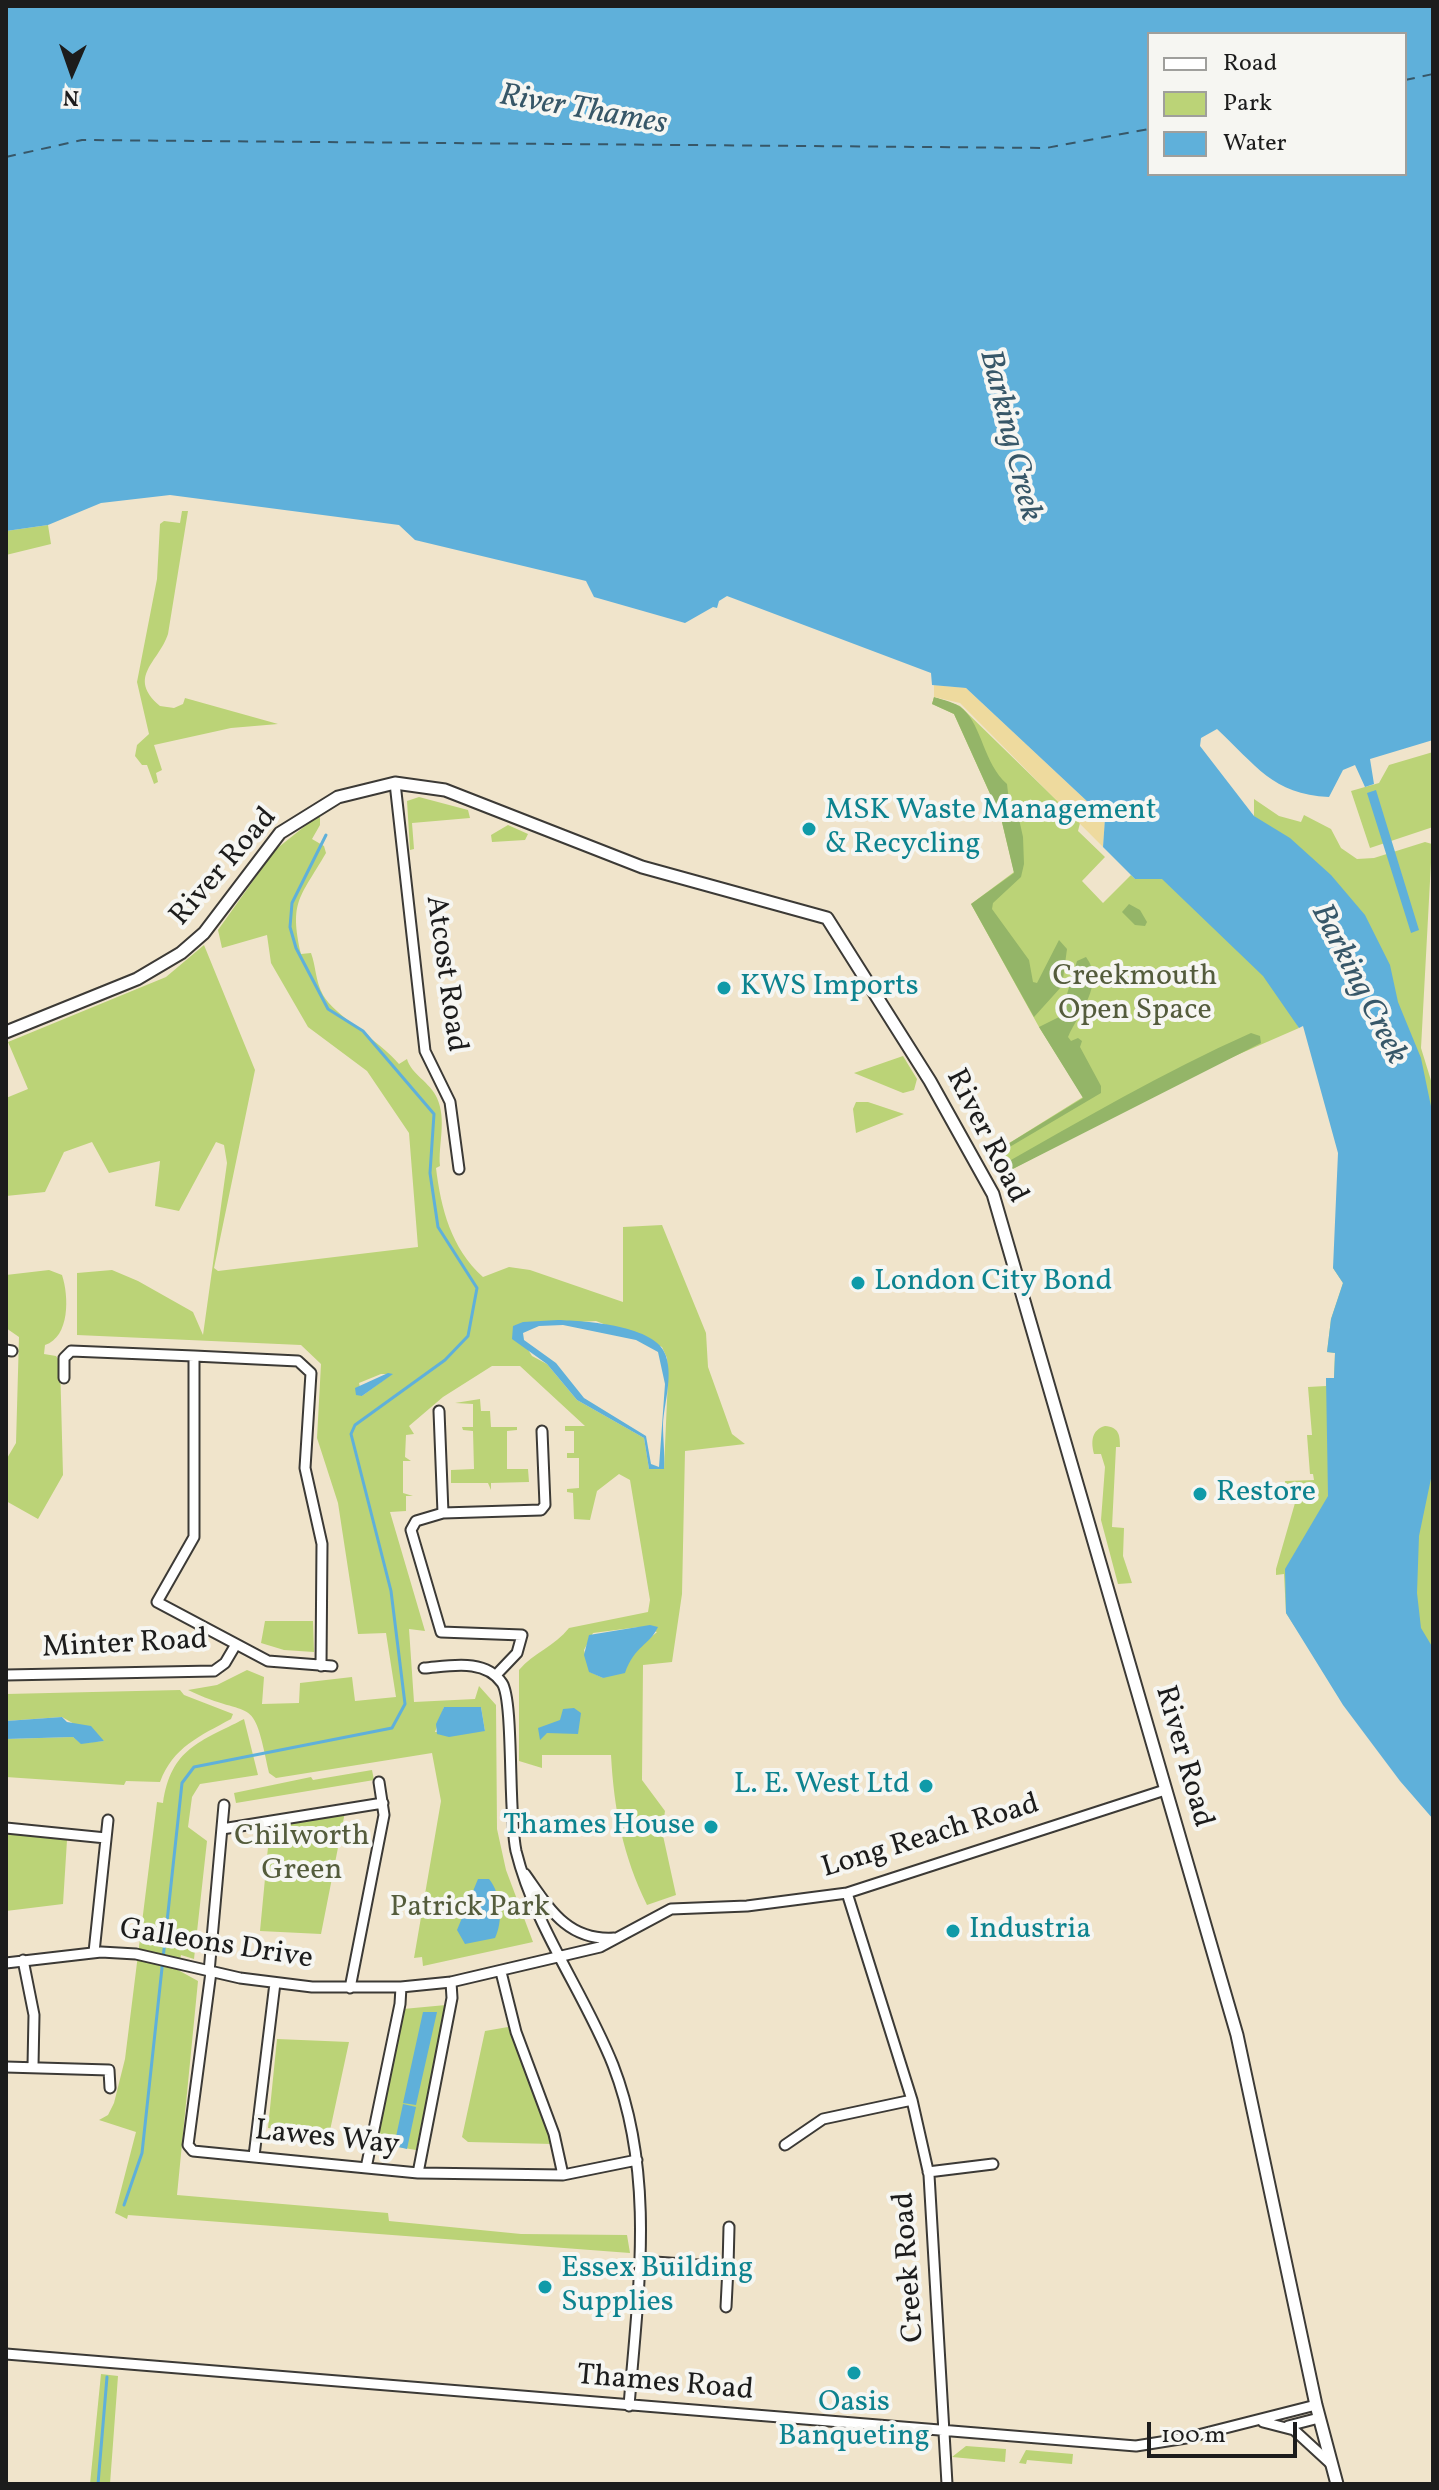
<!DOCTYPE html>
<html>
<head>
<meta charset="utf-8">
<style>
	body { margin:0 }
	#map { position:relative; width:1439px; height:2490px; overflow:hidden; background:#f0e4cb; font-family:Vollkorn,serif }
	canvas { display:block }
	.frame { position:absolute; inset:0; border:8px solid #1c1c1c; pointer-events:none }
	.legend { position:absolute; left:1147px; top:32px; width:260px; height:144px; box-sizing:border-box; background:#f6f6f2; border:2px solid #9f9f9c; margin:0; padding:10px 14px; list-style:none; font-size:24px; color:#1c1c1c }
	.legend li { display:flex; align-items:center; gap:16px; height:40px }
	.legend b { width:40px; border:2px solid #9f9f9c }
	.north { position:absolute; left:32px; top:32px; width:80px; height:80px; -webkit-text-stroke:6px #f6f6f2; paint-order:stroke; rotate:182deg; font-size:22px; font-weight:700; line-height:32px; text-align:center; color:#1c1c1c }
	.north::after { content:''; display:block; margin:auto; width:28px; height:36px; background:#1c1c1c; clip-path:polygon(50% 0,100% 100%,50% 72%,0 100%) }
	.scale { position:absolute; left:1147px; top:2422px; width:150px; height:36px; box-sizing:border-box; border:4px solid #1c1c1c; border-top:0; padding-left:10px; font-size:24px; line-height:28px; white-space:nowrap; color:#1c1c1c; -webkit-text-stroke:6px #f6f6f2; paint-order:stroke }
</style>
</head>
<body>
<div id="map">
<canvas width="1439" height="2490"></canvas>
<div class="frame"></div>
<ul class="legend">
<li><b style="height:10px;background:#fff"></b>Road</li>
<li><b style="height:22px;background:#bbd377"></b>Park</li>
<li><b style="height:22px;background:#5fb0da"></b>Water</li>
</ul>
<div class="north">N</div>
<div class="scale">100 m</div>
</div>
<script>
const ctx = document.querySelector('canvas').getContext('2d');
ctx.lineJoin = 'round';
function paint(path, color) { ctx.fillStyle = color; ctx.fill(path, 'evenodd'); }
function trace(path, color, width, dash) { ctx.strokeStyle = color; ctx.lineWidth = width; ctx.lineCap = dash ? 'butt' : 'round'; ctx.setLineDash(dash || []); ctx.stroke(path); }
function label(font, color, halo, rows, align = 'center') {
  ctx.font = font + ' Vollkorn,serif'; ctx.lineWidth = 8; ctx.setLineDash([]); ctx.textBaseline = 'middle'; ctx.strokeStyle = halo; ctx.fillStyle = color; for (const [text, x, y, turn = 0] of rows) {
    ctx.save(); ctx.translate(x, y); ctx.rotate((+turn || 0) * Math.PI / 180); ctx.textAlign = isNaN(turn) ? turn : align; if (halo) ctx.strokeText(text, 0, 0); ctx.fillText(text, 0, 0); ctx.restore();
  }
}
paint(new Path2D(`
	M182,511h6l-20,123c-9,28 -42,43 -8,72l14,2 9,-4 2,-6 93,26 -47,4 -77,17 8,25 -6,3 2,9 -4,2 -7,-19h-5l-7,-9 2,-11 12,-11 -12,-52 20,-103 3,-55 4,-3 16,2z
	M48,525l3,19 -45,11v-24z
	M934,697l26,9 120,117 -2,8 27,26 -23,24 21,22 28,-28 4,4 27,-1 71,29 66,121 -110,48 -188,99 -11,-20 93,-58 -44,-70 -68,-123 43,-32 -13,-54 -47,-104 -22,-10z
	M1433,752v75l-63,21 -19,-57 28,-8 10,-18z
	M419,797l49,13 2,8 -58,5 2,26 -4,1 -3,-49z
	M1254,799l25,17 22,6 3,-7 27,14 10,19 16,11 17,-1 51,-16 7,2 -11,204 12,39v46l-179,-317z
	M320,814v11l-8,14 12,7 2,7c-26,45 -37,48 -25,101l10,-1c5,13 4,27 12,42 11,20 56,45 76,69l8,-5c4,15 23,23 30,39 10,22 1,47 3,68l-4,2c5,41 15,80 47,109l26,-10 21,3 93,32v-75l39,-2 44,108 2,34 24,67 13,10 -60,7 -3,143 -10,68 -29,3 -1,115 23,31 -3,20 14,64 -29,10c-24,-49 -33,-95 -36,-150h-69v13l-23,-7v-91c14,-17 36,-24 50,-42l79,-16 2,-12 -20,-120 -11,-6 -22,17 -7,29 -16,-1 -1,-26 -6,-1v-3l12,-1v-30h-12v-5h7v-22h-9v-5h20l-65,-60h-28l-49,31 -34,29 5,8 -8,1 -1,22 6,4h-8v32l10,3h-7v15l-16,1 35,119 -16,-2 5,73 61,-3 4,-13 17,19 1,124 9,41 27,72 -110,24 -1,-9 -8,1 27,-157 -9,-48 -156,25 -7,-5c-17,-84 -15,-51 -81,-83l29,-5 30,-15 17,7 -2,27 37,-1 1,-20 52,-6 3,24 41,-4 -10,-64 -28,1 -20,-131 -21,-65 4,-74 -20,-19 -224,-10v-62l35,-3 26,11 55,31 10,23 24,-172 -3,-18 -8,-3 -37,69 -24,-5 5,-45 -51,12 -17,-31 -28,10 -19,40 -39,4v-98l22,-9 -20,-47 158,-65 38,-32 51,125 -41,198 4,3 200,-24 -9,-114 -42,-62 -59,-44 -37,-64 -4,-28 -45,13 -4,-18 57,-80zM596,1321l66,26 5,11 1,20 -4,91h-15l-5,-31 -67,-38 -30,-36 -15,-8 -19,-30zM381,1374h11l-30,22 -3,-13zM639,1627l18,5 -54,46 -13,-6 -6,-22 9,-17zM444,1707h37l4,24 -50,1z
	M508,825l20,9 -3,6 -33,2 -1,-7z
	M903,1056l14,23 -3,11 -11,3 -49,-20z
	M856,1102h12l36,12 -48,19 -3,-24z
	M1344,1239l2,466 -60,-92 -2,-39 -8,1v-6l19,-66 -10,-1v-21l29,-1 -1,-6h-3l-3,-39h5l-4,-48 18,-1v-8h8l1,-25 -8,-1 4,-33 12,-36 -10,-15z
	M49,1270l13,5c7,21 8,62 -17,70l-1,9 12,2 4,6 3,113 -25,44 -32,-18v-41l10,-17 3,-106 -13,-9v-53z
	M480,1399l1,12h9l1,16h26v3l-10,1v38h21l1,13 -38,1v7l-3,-7h-37v-13l23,-1 -1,-38 -10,-1 -1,-3h11v-23l-18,-1z
	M1105,1426c14,1 15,9 15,21h-4l-4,80 12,1 -1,28 9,27 -14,1 -17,-64 4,-53 -4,-13h-7c-3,-12 -3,-24 11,-28z
	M1433,1449v218l-37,-56z
	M265,1621h48l1,31 -30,-2 -23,-7z
	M180,1690l4,5 49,19 -2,5c-31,17 -58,28 -71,63l-34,-1 -2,4 -118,-8v-38l67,-2 8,6 23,-2 -42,-24 -56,4v-27z
	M244,1719l14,56 -58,9 -8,13 -4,30 19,14 -13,118 -13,-4 -3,15 20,11 -21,214 211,18 1,8 132,13 106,1 3,18 -502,-38 -1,4 -12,-6 21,-81 -37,-12 9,-5 6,-12 11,-44 32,-257 6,1c8,-55 37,-61 81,-84z
	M372,1770l2,10 -138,23 -2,-10 77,-16 2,3z
	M345,1812l-24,122 -61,-3 10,-105z
	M6,1833l61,7 -4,64 -57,7z
	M446,2005l-30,145 -41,-7 28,-134z
	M508,2027l25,56 20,61 -85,-2 -6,-5 23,-106z
	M277,2039l72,3 -20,93 -61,-7z
	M101,2374l17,2 -8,108h-20z
	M966,2446l40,3 -1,13 -53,-5z
	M1026,2450l47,4 -1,10 -45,-4 -1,4 -7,-1z`), '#bbd377');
paint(new Path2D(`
	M934,697c9,3 21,5 29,12 19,17 21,55 44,75l3,26 9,9 4,18 1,27 -3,13 -28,26 -1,6 37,51 4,22 4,1 22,-43 8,9 -5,37 -28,31 -63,-113 43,-31 -13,-55 -47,-104 -22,-10z
	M1129,904l11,6 7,12 -2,4 -10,-1 -13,-13z
	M1086,957c20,26 -8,57 -18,80l3,4 7,-3 4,3 -2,6 21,39v7l-110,65 -1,-3 93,-57 -44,-71 22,-11 6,-8 -3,-4 13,-43z
	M1251,1033l9,3 1,7 -260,132 -4,-7c83,-47 166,-96 254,-135z`), '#94b568');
paint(new Path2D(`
	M934,685l32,3 139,130 -2,29 -143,-144 -26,-6z`), '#eeda9e');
paint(new Path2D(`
	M6,6h1427v734l-63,19 4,25 -9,3 -10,-22 -12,5 -14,27c-57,-3 -73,-32 -112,-68l-16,9 -1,8 54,70 36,22 41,37 34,40 25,50 8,37 23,56 12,58v353l-14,67 -2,57 4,35 12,20v171l-33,-38 -57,-76 -57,-92 -1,-44 43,-73 -2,-118h8l1,-25 -8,-1 4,-33 12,-36 -10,-15 5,-115 -35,-127 -4,2 -36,-52 -101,-97h-27l-32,-32 2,-29 -139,-130 -34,-3 -1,-12 -204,-77 -8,5 -2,7 -4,-1 -28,16 -91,-26 -8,-16 -171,-41 -16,-15 -229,-30 -69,8 -53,22 -42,6zM1405,34v140h-256v-140z
	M1376,790l43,140 -8,3 -44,-140z
	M558,1320c27,1 99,5 108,36 7,22 -2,47 -3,69 0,15 2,29 1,44h-15l-5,-31 -67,-38 -30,-36 -35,-25 1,-13 10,-4zM563,1325l73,15 22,12 7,32 -6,83 -8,-3 -5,-28 -62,-38 -28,-35 -32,-23 -1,-7 16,-7z
	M388,1373l5,1 -31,22 -6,-1 -1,-7z
	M650,1625l8,2c-9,19 -23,18 -33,46l-22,5 -14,-6 -5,-17 5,-20z
	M444,1707h37l4,24 -36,6 -12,-3 -1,-10z
	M574,1708l7,5 -3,21 -31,-1 -7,7 -2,-12 22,-8 3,-11z
	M62,1717l5,5 24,4 13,15 -23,3 -8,-7 -67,2v-18z
	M478,1879h11c13,16 14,43 6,59l-30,6 -8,-14z
	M423,2012h14l-21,93 -13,-2z
	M403,2104l13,3 -9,42 -13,-3z`), '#5fb0da');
trace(new Path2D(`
	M124,2205l18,-52 40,-370 12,-16 198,-39 13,-24 -14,-113 -40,-157 4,-9 90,-65 23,-24 9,-48 -39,-61 -8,-54 4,-59 -71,-83 -35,-22 -32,-61 -6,-21 2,-24 34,-68
	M98,2484l9,-107`), '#5fb0da', 3);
trace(new Path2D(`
	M1405,80l28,-6
	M6,157l76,-17 964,8 103,-19`), '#375768', 2, [10, 8]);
const minor = new Path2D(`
	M395,783l30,268 25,51 9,67
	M6,1350l6,1
	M194,1356l104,5 13,12 -6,95 17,76 -1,122
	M64,1378v-20l7,-7 123,5v181l-37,65 111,59 64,5
	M439,1411l4,102
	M424,1668c26,-2 61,-10 78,15 12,17 6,132 14,168 19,77 68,141 97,214 43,111 25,226 16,341
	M6,1675l208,-4 11,-8 10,-17
	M496,1675l21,-22 5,-18 -81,-3 -30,-102 5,-9 27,-8 98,-3 4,-5 -3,-74
	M6,1828l100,10
	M222,1829l161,-26
	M525,1874c24,34 42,67 89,64
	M847,1893l65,207 17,75 18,309
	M94,1952l14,-132
	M23,1960l11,55 -1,51
	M6,1963l95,-11 35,2 104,24 72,9h89l50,-5 149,-35 71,-38 76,-3 100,-13 318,-103
	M209,1972l15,-167
	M211,1972l-23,173 5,6 225,22 145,2 74,-15
	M501,1972l15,60 38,102 9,41
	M350,1988l34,-173 -5,-33
	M6,2067l103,3 1,18
	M785,2145l38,-26 89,-19
	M254,2156l21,-173
	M366,2168l34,-164 1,-17
	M928,2172l65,-8
	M418,2173l34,-175 -1,-16
	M640,2261l88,6 -2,40
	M728,2267l1,-40
	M6,2354l1130,92 50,-8 130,-33
	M1263,2422l31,8 37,34
	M1288,2426l31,-8`);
const tertiary = new Path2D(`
	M6,1032l131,-53 44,-26 23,-20 76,-100 58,-36 57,-14 50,7 197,77 185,51 103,163 63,113 244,841 79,370 21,79`);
trace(minor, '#3c3a36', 13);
trace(tertiary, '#3c3a36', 15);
trace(minor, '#fff', 9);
trace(tertiary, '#fff', 11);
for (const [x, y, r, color] of [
	[809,829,8,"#0f9aa8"],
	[724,988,8,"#0f9aa8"],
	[858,1283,8,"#0f9aa8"],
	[1200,1494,8,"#0f9aa8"],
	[926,1786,8,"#0f9aa8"],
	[711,1827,8,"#0f9aa8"],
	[953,1931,8,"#0f9aa8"],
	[545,2287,8,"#0f9aa8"],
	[854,2373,8,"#0f9aa8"]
]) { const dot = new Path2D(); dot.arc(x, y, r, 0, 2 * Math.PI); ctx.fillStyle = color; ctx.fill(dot); trace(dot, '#f6f6f2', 3); }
label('30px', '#0d838f', '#f6f6f2', [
	["MSK Waste Management",825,812],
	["& Recycling",825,846],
	["KWS Imports",740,988],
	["London City Bond",874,1283],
	["Restore",1216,1494],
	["L. E. West Ltd",910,1786,"right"],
	["Thames House",695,1827,"right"],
	["Industria",969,1931],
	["Essex Building",561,2270],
	["Supplies",561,2304],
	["Oasis",854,2404,"center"],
	["Banqueting",854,2438,"center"]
], 'left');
label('30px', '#1c1c1c', '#f6f6f2', [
	["River Road",225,868,-49],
	["Atcost Road",444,974,82],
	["River Road",985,1137,63],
	["Minter Road",125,1646,-3],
	["River Road",1182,1757,74],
	["Long Reach Road",931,1838,-17],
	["Galleons Drive",216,1946,9],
	["Lawes Way",327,2140,6],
	["Creek Road",911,2267,-94],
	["Thames Road",665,2385,5]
]);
label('30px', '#545c3c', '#f6f6f2', [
	["Creekmouth",1135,978],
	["Open Space",1135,1012],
	["Chilworth",302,1838],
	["Green",302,1872],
	["Patrick Park",470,1909]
]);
label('italic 32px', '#375768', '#f6f6f2', [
	["River Thames",583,112,10],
	["Barking Creek",1008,436,76],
	["Barking Creek",1357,985,63]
]);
</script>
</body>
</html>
